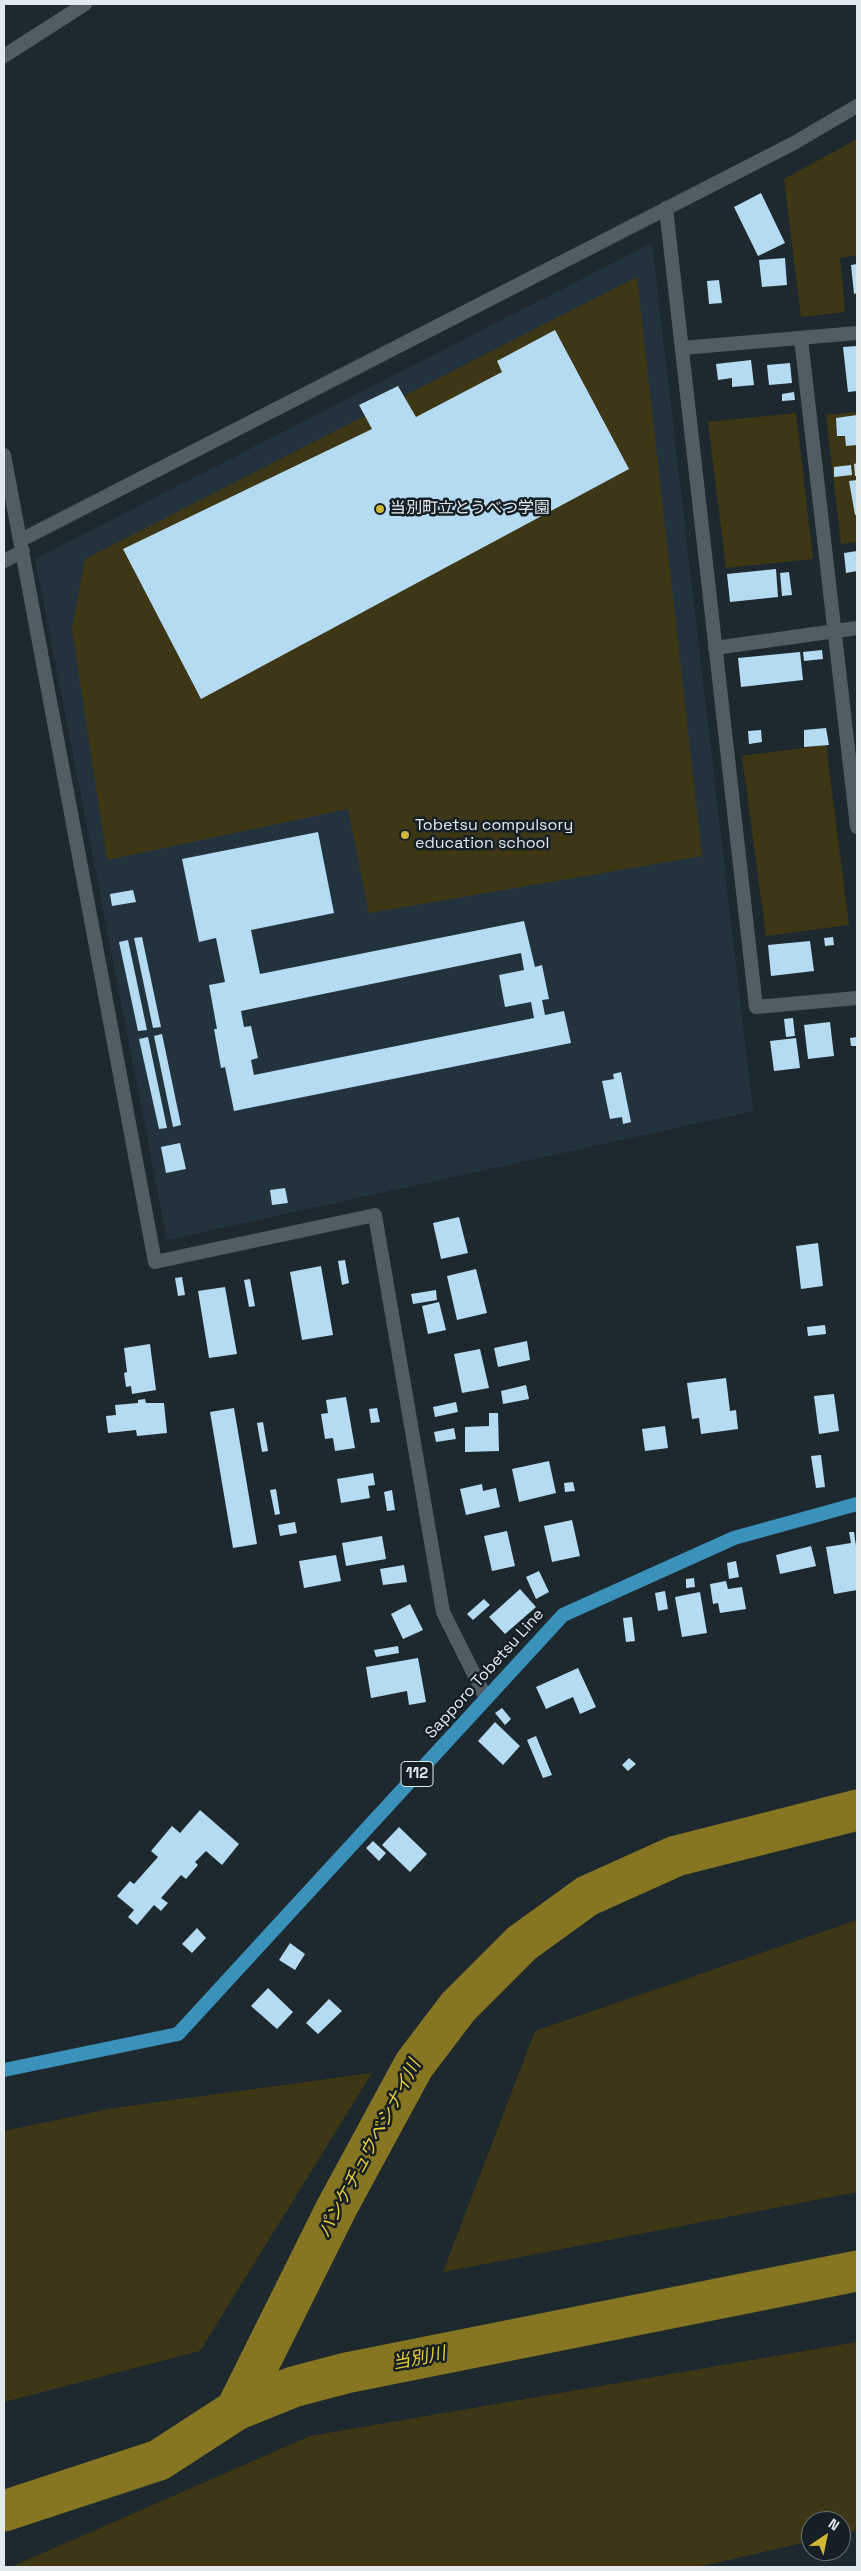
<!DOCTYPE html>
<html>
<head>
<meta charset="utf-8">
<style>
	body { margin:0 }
	#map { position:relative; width:861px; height:2571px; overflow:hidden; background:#1e292f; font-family:"Space Grotesk",sans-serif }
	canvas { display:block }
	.frame { position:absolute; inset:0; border:5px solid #e3eaee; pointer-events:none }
	.north { position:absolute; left:801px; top:2511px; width:50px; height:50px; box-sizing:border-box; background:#151f25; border:1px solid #677075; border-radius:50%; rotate:34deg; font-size:14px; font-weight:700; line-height:20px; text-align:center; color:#e3eaee }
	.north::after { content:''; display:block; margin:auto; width:18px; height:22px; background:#d1b736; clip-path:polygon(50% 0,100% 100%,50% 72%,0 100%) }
</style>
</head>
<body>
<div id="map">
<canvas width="861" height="2571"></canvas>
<div class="frame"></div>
<div class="north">N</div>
</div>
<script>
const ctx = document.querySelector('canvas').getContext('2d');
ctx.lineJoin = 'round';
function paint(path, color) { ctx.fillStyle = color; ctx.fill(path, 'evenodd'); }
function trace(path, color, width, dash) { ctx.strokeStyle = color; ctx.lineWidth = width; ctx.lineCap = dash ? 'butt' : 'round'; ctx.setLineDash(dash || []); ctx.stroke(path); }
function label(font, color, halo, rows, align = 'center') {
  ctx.font = font + ' "Space Grotesk","Noto Sans JP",sans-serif'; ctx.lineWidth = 5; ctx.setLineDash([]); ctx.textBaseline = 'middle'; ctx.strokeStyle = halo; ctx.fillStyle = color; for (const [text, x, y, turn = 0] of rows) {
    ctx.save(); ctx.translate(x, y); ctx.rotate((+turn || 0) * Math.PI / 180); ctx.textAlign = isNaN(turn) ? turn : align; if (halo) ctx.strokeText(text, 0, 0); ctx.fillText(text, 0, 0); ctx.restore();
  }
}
paint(new Path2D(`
	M652,243l101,868 -586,129 -132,-681z`), '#22333d');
paint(new Path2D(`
	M857,139v116l-17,3 5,54 -44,5 -17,-138z
	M637,277l65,579 -333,57 -21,-104 -241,51 -35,-231 13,-70z
	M857,412v130l-16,2 -15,-129z
	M796,413l17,146 -87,9 -18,-146z
	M826,745l23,180 -83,11 -24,-180z
	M857,1920v272l-414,80 92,-241z
	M372,2073l-172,278 -196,51v-271l110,-23z
	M857,2342v188l-16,4v-13h-30v20l-113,26h-687l299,-131z`), '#3d3716');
trace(new Path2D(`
	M236,2410l101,-203 77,-142 44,-58 64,-64 65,-47 89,-40 181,-46
	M4,2511l155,-51 77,-50 57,-23 53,-14 511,-102`), '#867621', 41);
paint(new Path2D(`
	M761,193l24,50 -27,13 -24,-49z
	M785,258l2,27 -25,2 -3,-27z
	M857,264v29l-3,1 -3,-29z
	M719,280l3,23 -13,1 -2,-23z
	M555,330l74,139 -428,230 -78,-150 249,-120 -13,-24 39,-19 18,31 86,-45 -5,-11z
	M857,346v45l-9,1 -5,-45z
	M751,360l3,25 -22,2v-9l-14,2 -2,-16z
	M790,363l2,20 -23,2 -2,-20z
	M794,392l1,8 -13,1v-7z
	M857,415v30l-11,1 -1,-10h-8l-1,-18z
	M857,463v13h-2l-1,-12z
	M851,465l1,10 -18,2v-10z
	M857,480v35h-2l-6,-34z
	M857,551v20l-11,2 -2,-20z
	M776,569l2,28 -48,5 -3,-28z
	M789,572l3,23 -10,1 -2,-23z
	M822,650l1,9 -19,2 -1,-9z
	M800,652l3,28 -62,7 -3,-29z
	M826,728l3,17 -25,2v-17z
	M761,730l1,12 -13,2 -1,-13z
	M318,832l16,81 -83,17 9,44 264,-53 11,46 7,-2 7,34 -7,1 3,15 19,-4 7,32 -337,68 -9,-44 -4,1 -7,-39h3l-8,-44 16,-3 -9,-44 -17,4 -17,-83zM521,953l3,17 -25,5 6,32 26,-5 3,16 -280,57 -3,-15 7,-2 -7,-32 -7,1 -3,-16z
	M133,890l3,12 -24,4 -2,-12z
	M142,937l19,90 -8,1 -19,-90z
	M833,937l1,8 -9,1 -1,-8z
	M128,940l19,90 -9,1 -19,-89z
	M810,941l4,30 -43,5 -3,-31z
	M793,1018l2,18 -9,1 -2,-18z
	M830,1022l4,34 -26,3 -4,-34z
	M162,1034l19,91 -8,2 -19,-91z
	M148,1037l19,91 -8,1 -20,-90z
	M857,1037v9h-6l-1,-8z
	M796,1038l4,30 -26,3 -4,-30z
	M621,1072l10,50 -8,2 -1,-7 -12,2 -8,-38 12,-2 -1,-5z
	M180,1143l6,26 -20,4 -5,-26z
	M285,1188l3,15 -16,2 -2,-15z
	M459,1217l9,36 -27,6 -8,-36z
	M818,1243l5,43 -22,3 -5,-43z
	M345,1260l4,23 -7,2 -4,-24z
	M321,1266l12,69 -31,5 -12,-68z
	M476,1269l11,44 -30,7 -10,-44z
	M182,1277l3,18 -7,1 -3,-18z
	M250,1279l5,27 -6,1 -5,-27z
	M225,1287l12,67 -28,4 -11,-67z
	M436,1290l1,10 -24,4 -2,-10z
	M439,1302l7,28 -18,4 -6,-28z
	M825,1325l1,9 -18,2 -1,-9z
	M527,1341l3,19 -32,7 -4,-19z
	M150,1344l6,46 -24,4 -1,-8 -5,1 -2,-14 3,-1 -3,-24z
	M480,1349l9,39 -27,5 -8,-39z
	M726,1378l4,33 6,-1 2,19 -37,5 -2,-16 -7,1 -5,-36z
	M526,1385l3,14 -26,5 -2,-13z
	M834,1394l5,37 -20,3 -5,-38z
	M346,1397l9,51 -20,3 -2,-13 -8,1 -4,-25 7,-1 -2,-13z
	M145,1399l1,4h18l3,30 -30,3 -1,-6 -28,3 -2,-17 10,-1 -1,-10 23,-2v-3z
	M456,1402l2,10 -23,5 -2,-10z
	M234,1408l23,136 -24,4 -23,-136z
	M377,1408l3,14 -9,1 -2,-14z
	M489,1413h9l1,38 -34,1v-25l24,-1z
	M263,1422l5,29 -6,1 -5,-29z
	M665,1426l3,22 -23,3 -3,-22z
	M454,1428l2,11 -20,3 -2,-10z
	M821,1455l4,32 -9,1 -5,-32z
	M549,1461l7,32 -37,9 -7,-33z
	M373,1473l2,12 -7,1 2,12 -29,5 -4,-24z
	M573,1482l2,9 -10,1 -1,-9z
	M482,1484l1,7 13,-3 4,19 -34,8 -6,-26z
	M276,1489l4,25 -5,1 -5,-25z
	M392,1490l3,20 -8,1 -3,-19z
	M572,1520l8,36 -28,6 -8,-36z
	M295,1522l2,11 -17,3 -2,-11z
	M507,1531l8,35 -23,5 -8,-35z
	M849,1532h5l3,21v37l-23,4 -8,-47 25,-4z
	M382,1536l4,23 -40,7 -4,-23z
	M811,1546l5,20 -36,8 -4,-19z
	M336,1555l5,26 -37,7 -5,-27z
	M736,1561l3,16 -10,2 -2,-16z
	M404,1565l3,17 -24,3 -3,-16z
	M539,1571l10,21 -13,7 -10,-22z
	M694,1578l1,9 -9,1v-9z
	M726,1581l2,8 14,-2 4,22 -26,4 -2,-10 -5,1 -3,-20z
	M520,1589l16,18 -31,27 -16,-17z
	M665,1591l3,18 -10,2 -3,-18z
	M700,1592l7,41 -25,4 -7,-40z
	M484,1599l6,6 -17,15 -6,-6z
	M410,1604l13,26 -20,9 -12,-25z
	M632,1617l3,24 -9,1 -3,-24z
	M398,1646l1,7 -23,4 -2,-7z
	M418,1658l8,44 -17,3 -2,-14 -36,7 -5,-31z
	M578,1668l18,39 -16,7 -7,-17 -27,12 -10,-22z
	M502,1708l9,11 -6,6 -10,-12z
	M495,1722l25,24 -17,19 -25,-24z
	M536,1736l16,39 -9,3 -16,-38z
	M629,1758l7,6 -8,7 -6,-6z
	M200,1810l39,34 -17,21 -16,-14 -11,11 3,3 -12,14 -5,-4 -20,23 7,5 -7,8 -7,-6 -17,20 -9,-8 6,-7 -17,-14 13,-15 4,3 24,-27 -7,-6 21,-25 8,7z
	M399,1827l28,27 -17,18 -28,-27z
	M373,1841l13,12 -7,8 -13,-13z
	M197,1928l9,10 -14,15 -10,-9z
	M290,1943l15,11 -10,16 -16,-10z
	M268,1988l25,24 -16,17 -26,-23z
	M329,1999l13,12 -24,23 -12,-11z`), '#b4dbf2');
trace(new Path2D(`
	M4,56l81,-52
	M666,208l90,799 101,-9
	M801,339l56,488
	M682,348l175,-15
	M4,455l151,807 220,-47 68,397 43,86
	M21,540l773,-397 63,-37
	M4,561l19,-10
	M715,648l142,-20`), '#515c63', 14);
trace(new Path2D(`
	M4,2070l174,-36 385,-419 171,-77 123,-34`), '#3a91ba', 14);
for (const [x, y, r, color] of [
	[380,509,5,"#d1b736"],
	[405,835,5,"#d1b736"]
]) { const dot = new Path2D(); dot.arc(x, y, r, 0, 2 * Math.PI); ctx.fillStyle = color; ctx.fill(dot); trace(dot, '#151f25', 2); }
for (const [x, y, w] of [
	[417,1774,32]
]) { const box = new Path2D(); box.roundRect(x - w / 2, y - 12.5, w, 25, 4); ctx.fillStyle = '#151f25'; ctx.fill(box); trace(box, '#e3eaee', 1); }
label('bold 15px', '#e3eaee', null, [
	["112",417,1774]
]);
label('16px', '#e3eaee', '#151f25', [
	["当別町立とうべつ学園",390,509],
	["Tobetsu compulsory",415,826],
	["education school",415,844]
], 'left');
label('16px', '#e3eaee', '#151f25', [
	["Sapporo Tobetsu Line",485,1674,-48]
]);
label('italic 18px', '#e8cc38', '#151f25', [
	["パンケチュウベシナイ川",370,2149,-62],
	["当別川",419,2359,-11]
]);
</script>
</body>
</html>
